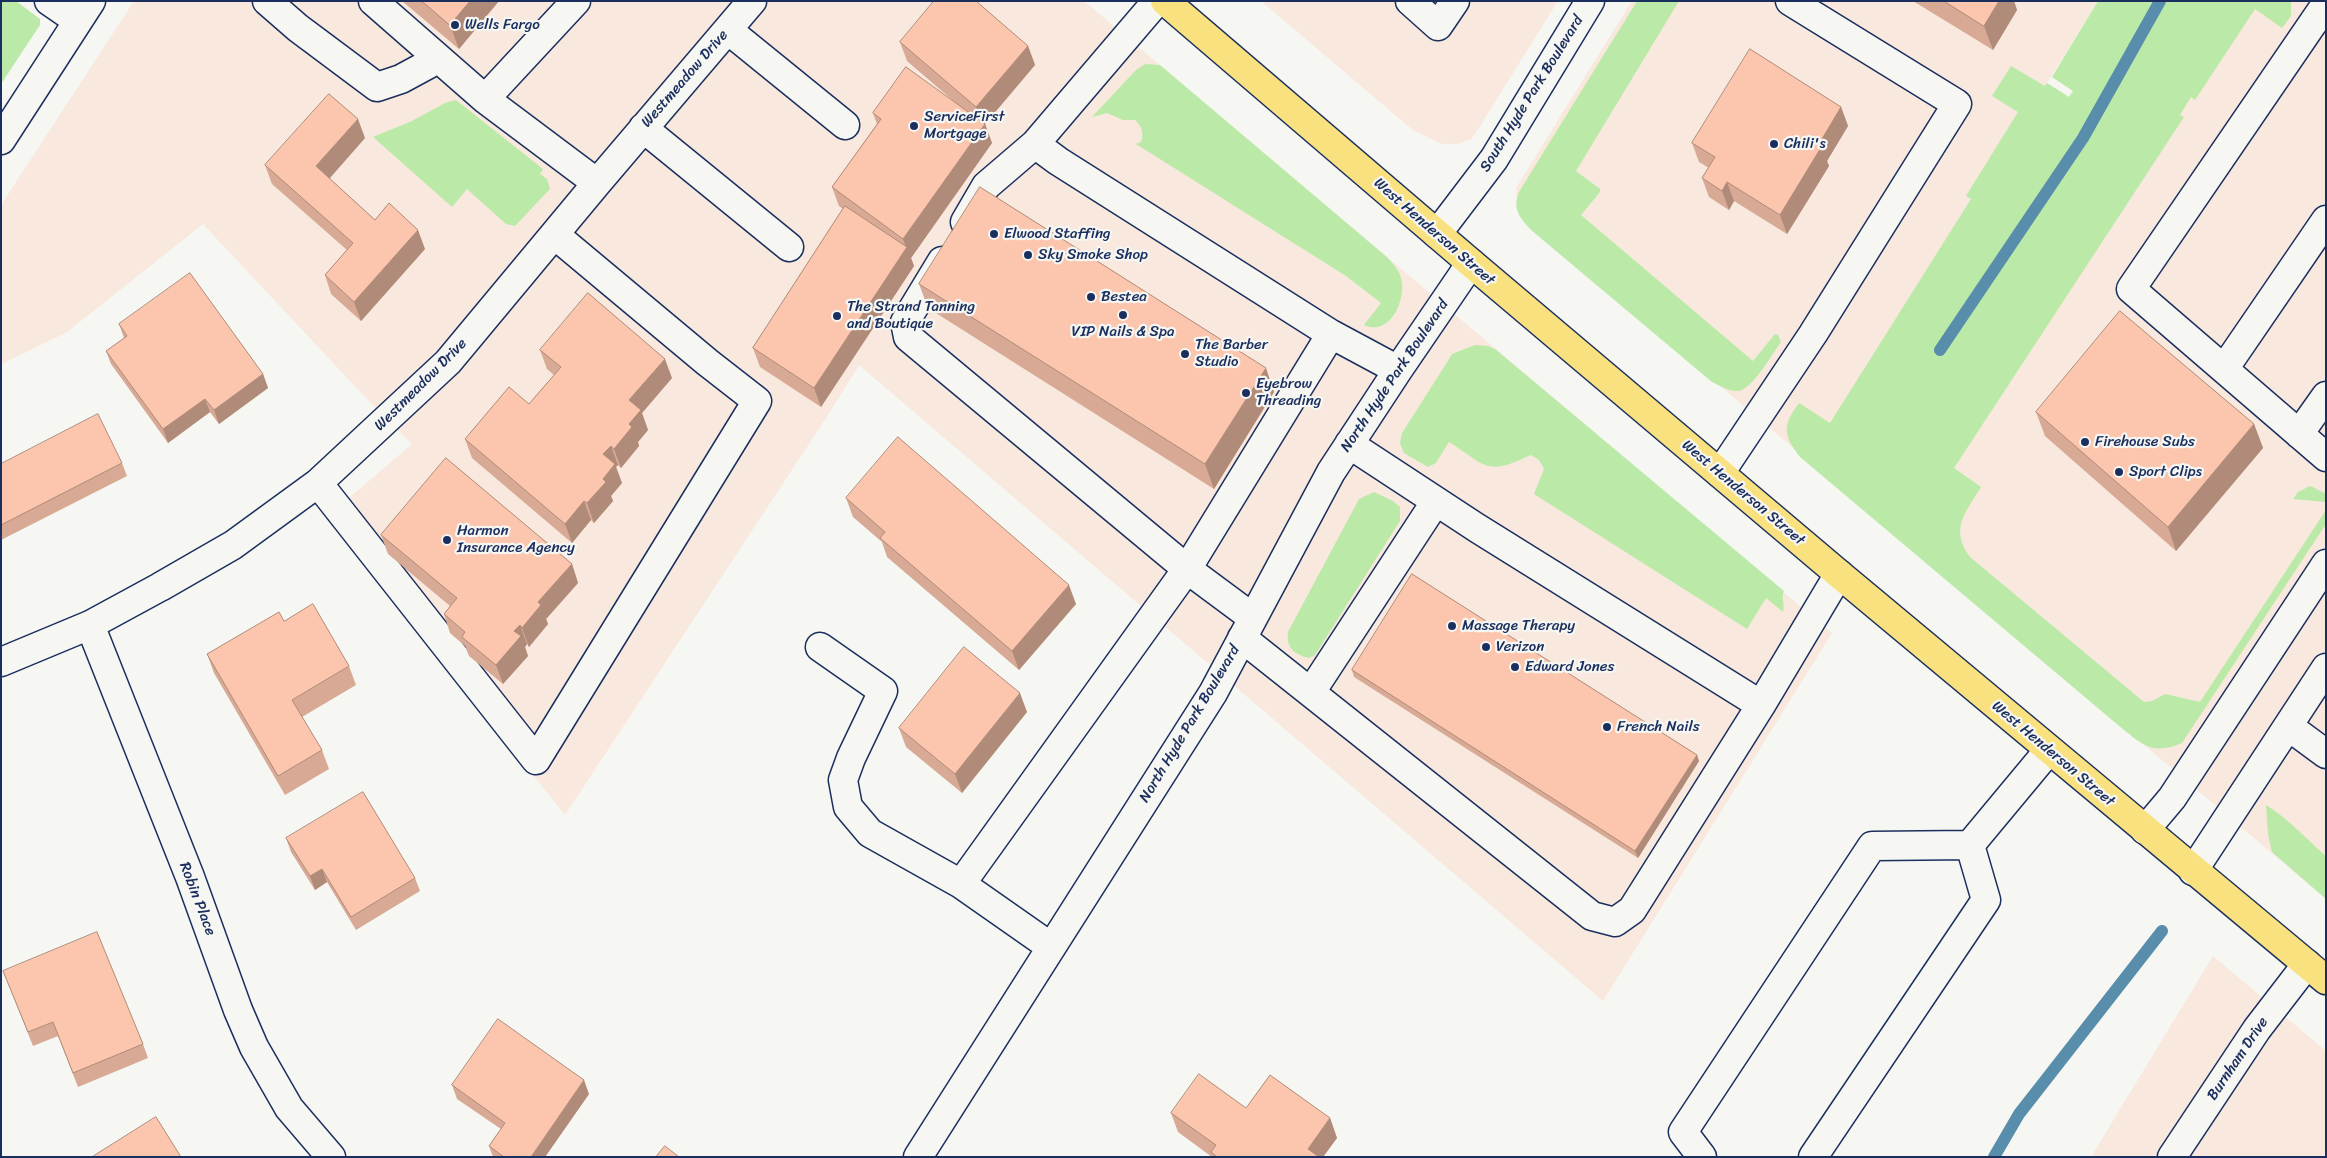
<!DOCTYPE html>
<html>
<head>
<meta charset="utf-8">
<style>
	body { margin:0 }
	#map { position:relative; width:2327px; height:1158px; overflow:hidden; background:#f6f6f2; font-family:Sriracha,sans-serif }
	canvas { display:block }
	.frame { position:absolute; inset:0; border:2px solid #1b2f5e; pointer-events:none }
</style>
</head>
<body>
<div id="map">
<canvas width="2327" height="1158"></canvas>
<div class="frame"></div>
</div>
<script>
const ctx = document.querySelector('canvas').getContext('2d');
ctx.lineJoin = 'round';
function paint(path, color) { ctx.fillStyle = color; ctx.fill(path, 'evenodd'); }
function trace(path, color, width, dash) { ctx.strokeStyle = color; ctx.lineWidth = width; ctx.lineCap = dash ? 'butt' : 'round'; ctx.setLineDash(dash || []); ctx.stroke(path); }
function label(font, color, halo, rows, align = 'center') {
  ctx.font = font + ' Sriracha,sans-serif'; ctx.lineWidth = 4.5; ctx.setLineDash([]); ctx.textBaseline = 'middle'; ctx.strokeStyle = halo; ctx.fillStyle = color; for (const [text, x, y, turn = 0] of rows) {
    ctx.save(); ctx.translate(x, y); ctx.rotate((+turn || 0) * Math.PI / 180); ctx.textAlign = isNaN(turn) ? turn : align; if (halo) ctx.strokeText(text, 0, 0); ctx.fillText(text, 0, 0); ctx.restore();
  }
}
paint(new Path2D(`
	M134,1h950l748,632 -229,368 -744,-636 -31,50 -263,400 -237,-299 84,-72 -47,-47 -162,-173 -136,108 -65,32 -1,-159z
	M1261,1h297l-81,130 -6,8 -13,5h-16l-28,-13z
	M1632,1h466l-52,84 76,47 82,-131h122v898l-802,-679 -7,-15 -1,-17z
	M2213,956l113,95v106h-235z`), '#f8e8dd');
paint(new Path2D(`
	M1,1h15l24,18v6l-39,59z
	M1637,1h42l-103,170 24,18v3l-19,23 172,146 22,-27 3,1 3,7c-8,11 -29,48 -43,49 -10,0 -18,-5 -26,-9l-181,-152c-11,-12 -19,-21 -12,-38z
	M2098,1h193v15l-9,12 -27,-19 -60,91 -4,-3 -11,18 4,2 -230,351 27,19c-15,25 -32,42 -11,70l174,145 8,-1 13,-7 35,8 126,-192v14l-144,219c-31,13 -40,1 -64,-18l-318,-268c-17,-22 -18,-31 -1,-54l31,20 141,-224 -5,-3 52,-84 -26,-16 19,-30 34,20 2,-3 22,14 4,-6 -21,-14z
	M1145,64l15,1 228,193c5,6 11,12 13,20 6,21 -11,59 -37,47l17,-22 -35,-27 -210,-132 5,-2c3,-8 1,-16 -6,-22h-12l-16,-7 -15,4 44,-47z
	M456,100l87,69 -3,5 7,5 3,10 -35,37 -9,-2 -39,-35 -15,18 -79,-70 39,-16 33,-18z
	M1475,345l13,1 7,3 289,242c-3,7 1,13 -1,21l-17,-14 -19,31 -213,-135 10,-25 -5,-9 -8,-5c-45,21 -43,12 -82,-13l-13,21 -8,4 -24,-14 -4,-10 2,-10 44,-69 6,-10z
	M2310,486l15,7 1,9 -33,-3 5,-7z
	M1374,492l19,9 7,6v14l-85,134 -6,3c-15,-4 -23,-10 -21,-26l71,-133z
	M2266,805c23,14 40,34 60,51v43l-54,-47 -4,-17z`), '#bbeaa8');
trace(new Path2D(`
	M1940,350l143,-212 77,-137
	M1994,1157l25,-43 143,-183`), '#588eab', 12);
const minor = new Path2D(`
	M49,1l29,20
	M267,1l31,27 79,59 24,-8 37,-20
	M373,1l112,98 112,84
	M1410,1l28,25 17,-25
	M2326,4l-195,285 195,168
	M728,30l117,95
	M485,99l91,-98
	M643,128l146,119
	M1,140l90,-139
	M1035,144l23,17 273,173 67,36
	M965,222l21,-36 49,-42 122,-143
	M1437,234l57,-75 96,-158
	M942,261l-37,61 3,15 279,232 66,49
	M2224,369l102,-149
	M2299,434l27,-38
	M1349,444l128,84 284,177
	M1720,473l93,-139 144,-230 -167,-103
	M318,483l218,277 221,-359 -50,-39 -152,-127
	M90,625l100,252 48,133 16,37 35,61 42,49
	M1242,638l350,278 23,6 17,-12 129,-205 78,-131
	M820,647l63,44 -32,67 -8,22 5,27 22,26 91,51
	M1,662l89,-37 70,-38 73,-42 85,-62 130,-121 149,-179 155,-182
	M1311,692l125,-191
	M2288,726l38,28
	M2145,830l27,-32 154,-234
	M2193,871l133,-203
	M1051,947l-90,-63 226,-315 144,-235
	M918,1157l295,-464 118,-221 67,-102 73,-107
	M1702,1157l-19,-25 189,-286 98,-1 79,-95
	M1813,1157l173,-257 -16,-55
	M2172,1157l85,-128 50,-65`);
const major = new Path2D(`
	M1165,1l306,262 368,311 487,406`);
trace(minor, '#1b2f5e', 31);
trace(major, '#1b2f5e', 31);
trace(minor, '#f6f6f2', 28);
trace(major, '#fae180', 28);
paint(new Path2D(`
	M402,1h97l-40,48z
	M1913,1h101l3,9 -24,40z
	M900,42l128,4 7,19 -50,59 7,19 -81,115 3,8 -93,141 -61,-40 -7,-19 90,-139 -4,-3 -7,-19 45,-63 -4,-11 84,-9 -50,-43z
	M1841,107l7,19 -21,35 2,5 -42,68 -53,-33 -5,9 -20,-13 -7,-19 7,-10 -10,-6 -7,-19z
	M365,138l-36,40 46,42 50,29 -64,72 -30,-27 -6,-19 22,-25 -75,-66 -7,-19z
	M919,284l355,108 -60,97 -286,-181z
	M119,324l144,50 5,14 -49,36 -9,-12 -42,31 -57,-79 -5,-13 18,-13z
	M540,350l132,28 -30,35 6,17 -10,12 1,4 -18,22 -3,-3 -2,2 6,16 -11,13 2,5 -19,22 -3,-3 -19,23 -100,-85 -7,-19 64,-35 25,-29 -7,-6z
	M2036,412l218,12 9,24 -87,103 -131,-115z
	M122,463l5,13 -126,64v-76z
	M846,498l230,106 -57,66 -132,-113 -5,-15 -29,-25z
	M381,535l191,29 6,19 -32,36 2,5 -19,23 -2,-3 -2,3 3,9 -25,28 -34,-28 -4,-10 -15,-13 -6,-19 6,-8 -62,-52z
	M284,621l65,45 7,19 -54,32 20,33 7,19 -44,26 -71,-122 -7,-19z
	M1352,670l345,85 2,6 -61,97 -284,-181z
	M1027,712l-65,81 -56,-46 -7,-19z
	M286,838l129,40 5,13 -64,39 -29,-48 -12,8 -24,-38z
	M3,971l140,73 5,14 -70,29 -20,-51 -25,10z
	M452,1085l137,9 -44,63h-52l-4,-11 12,-17 -44,-30z
	M1246,1108l84,10 7,20 -14,19h-111l-34,-25 -7,-19z`), '#d8aa95');
paint(new Path2D(`
	M470,1h29l-40,48 -9,-24z
	M1999,1h15l3,9 -24,40 -9,-24z
	M1028,46l7,19 -50,59 7,19 -81,115 3,8 -93,141 -7,-19 92,-141 -3,-8 80,-113 -7,-19z
	M1841,107l7,19 -21,35 2,5 -42,68 -7,-19 39,-71z
	M358,119l7,19 -42,48 -7,-20z
	M1727,182l7,19 -5,9 -7,-19z
	M418,230l7,19 -64,72 -7,-19z
	M665,359l7,19 -30,35 6,17 -10,12 1,4 -18,22 -7,-19 15,-25v-24z
	M1266,368l8,24 -60,97 -9,-25z
	M263,374l5,14 -49,36 -5,-14z
	M205,399l5,13 -42,31 -5,-14z
	M2254,424l9,24 -87,103 -8,-24z
	M611,446l7,19 -2,2 6,16 -11,13 2,5 -19,22 -7,-20 16,-24v-25z
	M584,501l7,19 -19,23 -7,-19z
	M572,564l6,19 -32,36 2,5 -19,23 -7,-19 16,-26z
	M1069,585l7,19 -57,66 -7,-19z
	M520,625l7,19 -2,3 3,9 -25,28 -7,-19 18,-34z
	M1020,693l7,19 -65,81 -7,-19z
	M1697,755l2,6 -61,97 -3,-7z
	M322,869l5,13 -12,8 -5,-14z
	M584,1080l5,14 -44,63h-14z
	M1330,1118l7,20 -14,19h-12l-3,-8z`), '#b08b79');
const building = new Path2D(`
	M422,1h48l-20,24z
	M934,1h42l52,45 -52,61 -76,-65z
	M1944,1h55l-15,25z
	M1750,49l91,58 -22,37 3,2 -42,69 -53,-33 -5,9 -20,-13 13,-21 -23,-14z
	M906,67l79,57 -82,115 -71,-52 49,-68 -8,-6z
	M329,94l29,25 -42,47 59,54 14,-17 29,27 -64,72 -29,-27 28,-32 -88,-78z
	M980,187l286,181 -61,96 -286,-180z
	M845,206l62,41 -93,141 -61,-40z
	M190,273l73,101 -49,36 -9,-11 -42,30 -57,-78 21,-15 -8,-12z
	M588,293l77,66 -36,41 12,10 -12,14 3,3 -18,22 -3,-3 -8,8 12,10 -12,15 3,3 -19,21 -3,-2 -19,23 -100,-85 44,-52 20,17 32,-37 -21,-17z
	M2120,311l134,113 -86,103 -132,-115z
	M98,414l24,49 -121,62v-61z
	M898,437l171,148 -57,66 -132,-113 5,-6 -39,-34z
	M446,458l126,106 -34,38 3,3 -19,23 -2,-3 -6,6 7,5 -25,29 -34,-28 3,-5 -21,-18 13,-16 -76,-63z
	M1412,574l285,181 -62,96 -283,-181z
	M313,604l36,62 -57,34 30,50 -44,26 -71,-122 72,-42 5,9z
	M964,647l56,46 -65,81 -56,-46z
	M363,792l52,86 -64,39 -29,-48 -12,7 -24,-38z
	M97,932l46,112 -70,29 -20,-51 -25,10 -25,-61z
	M498,1019l86,61 -53,77h-27l-15,-11 16,-23 -53,-38z
	M1199,1074l47,34 24,-33 60,43 -22,31 11,8h-102l-6,-5 5,-7 -45,-32z
	M156,1117l25,40h-89z
	M665,1146l14,11h-23z`);
paint(building, '#fbc6ad');
trace(building, '#b08b79', 1);
for (const [x, y, r, color] of [
	[455,25,5,"#1b2f5e"],
	[914,126,5,"#1b2f5e"],
	[1774,144,5,"#1b2f5e"],
	[994,234,5,"#1b2f5e"],
	[1028,255,5,"#1b2f5e"],
	[1091,297,5,"#1b2f5e"],
	[1123,315,5,"#1b2f5e"],
	[837,316,5,"#1b2f5e"],
	[1185,354,5,"#1b2f5e"],
	[1246,393,5,"#1b2f5e"],
	[2085,442,5,"#1b2f5e"],
	[2119,472,5,"#1b2f5e"],
	[447,540,5,"#1b2f5e"],
	[1452,626,5,"#1b2f5e"],
	[1486,647,5,"#1b2f5e"],
	[1515,667,5,"#1b2f5e"],
	[1607,727,5,"#1b2f5e"]
]) { const dot = new Path2D(); dot.arc(x, y, r, 0, 2 * Math.PI); ctx.fillStyle = color; ctx.fill(dot); trace(dot, '#f6f6f2', 2); }
label('15px', '#1b2f5e', '#f6f6f2', [
	["Wells Fargo",465,25],
	["ServiceFirst",924,117],
	["Mortgage",924,134],
	["Chili's",1784,144],
	["Elwood Staffing",1004,234],
	["Sky Smoke Shop",1038,255],
	["Bestea",1101,297],
	["The Strand Tanning",847,307],
	["and Boutique",847,324],
	["VIP Nails & Spa",1123,332,"center"],
	["The Barber",1195,345],
	["Studio",1195,362],
	["Eyebrow",1256,384],
	["Threading",1256,401],
	["Firehouse Subs",2095,442],
	["Sport Clips",2129,472],
	["Harmon",457,531],
	["Insurance Agency",457,548],
	["Massage Therapy",1462,626],
	["Verizon",1496,647],
	["Edward Jones",1525,667],
	["French Nails",1617,727]
], 'left');
label('15px', '#1b2f5e', '#f6f6f2', [
	["Westmeadow Drive",685,79,-49],
	["South Hyde Park Boulevard",1532,94,-58],
	["West Henderson Street",1434,232,41],
	["North Hyde Park Boulevard",1395,376,-56],
	["Westmeadow Drive",421,385,-45],
	["West Henderson Street",1743,493,40],
	["North Hyde Park Boulevard",1190,724,-59],
	["West Henderson Street",2053,754,40],
	["Robin Place",197,899,69],
	["Burnham Drive",2238,1059,-56]
]);
</script>
</body>
</html>
